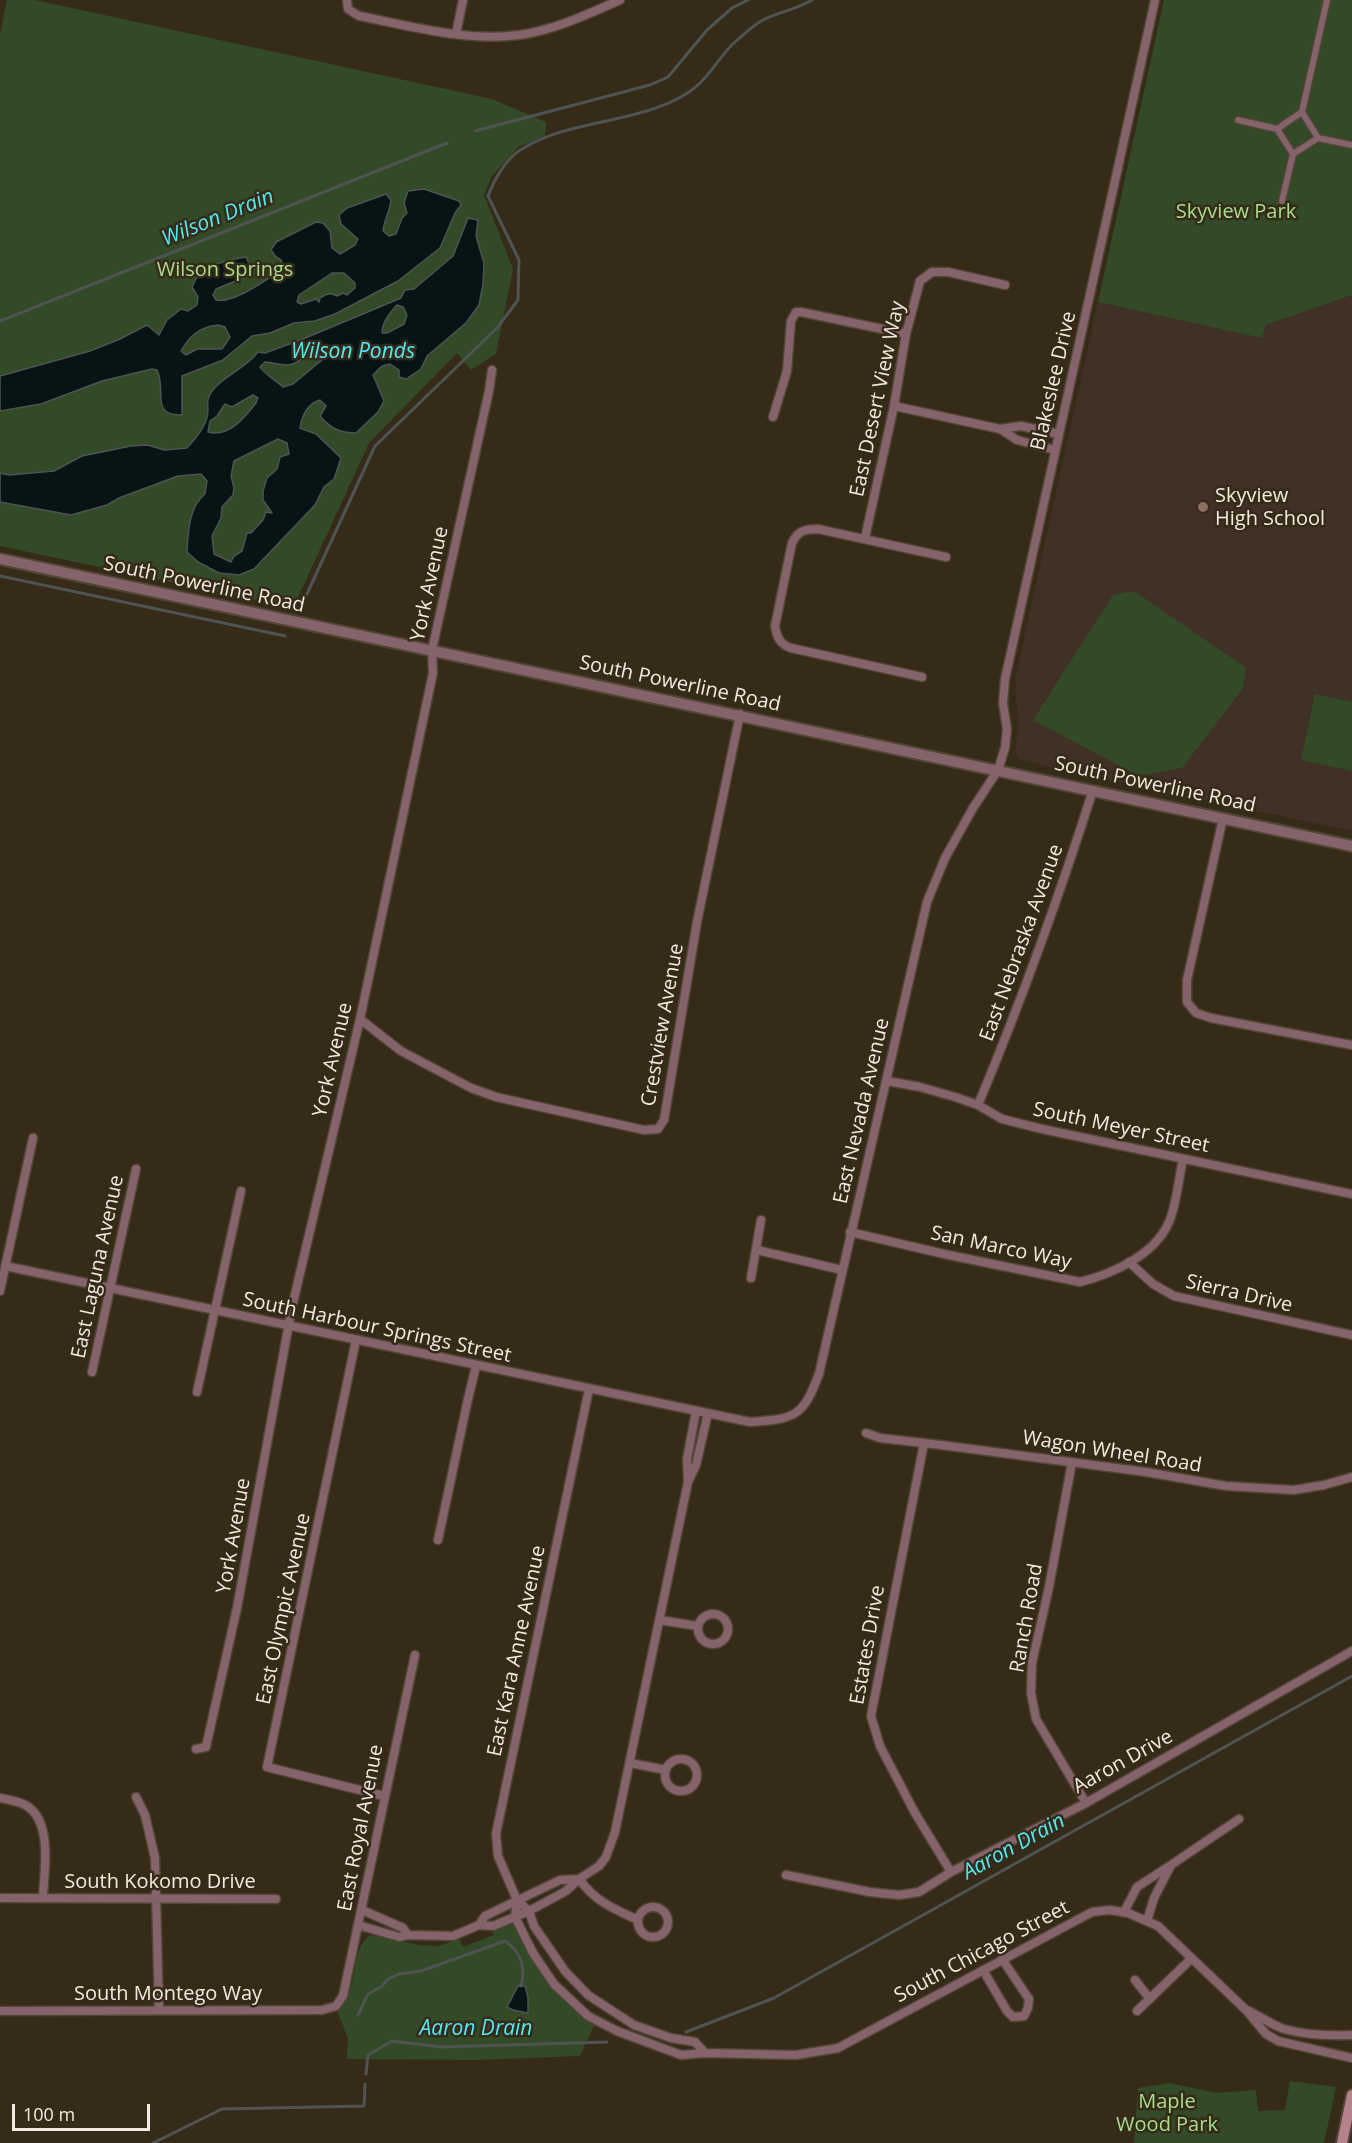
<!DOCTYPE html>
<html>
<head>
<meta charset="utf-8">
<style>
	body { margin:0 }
	#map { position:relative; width:1352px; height:2143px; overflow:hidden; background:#362a19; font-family:"Open Sans",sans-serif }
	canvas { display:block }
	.scale { position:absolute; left:12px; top:2104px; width:138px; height:27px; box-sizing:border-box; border:3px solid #f2eadf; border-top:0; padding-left:8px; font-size:18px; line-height:21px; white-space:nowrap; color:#f2eadf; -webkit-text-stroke:4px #362a19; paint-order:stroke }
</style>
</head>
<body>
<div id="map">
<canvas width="1352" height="2143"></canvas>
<div class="scale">100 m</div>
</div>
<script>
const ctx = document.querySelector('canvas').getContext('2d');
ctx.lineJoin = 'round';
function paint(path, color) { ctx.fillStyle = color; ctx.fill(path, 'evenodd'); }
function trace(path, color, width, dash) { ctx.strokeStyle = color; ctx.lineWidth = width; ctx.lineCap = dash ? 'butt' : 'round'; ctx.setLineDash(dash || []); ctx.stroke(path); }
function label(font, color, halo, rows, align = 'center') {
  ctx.font = font + ' "Open Sans",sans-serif'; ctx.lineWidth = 5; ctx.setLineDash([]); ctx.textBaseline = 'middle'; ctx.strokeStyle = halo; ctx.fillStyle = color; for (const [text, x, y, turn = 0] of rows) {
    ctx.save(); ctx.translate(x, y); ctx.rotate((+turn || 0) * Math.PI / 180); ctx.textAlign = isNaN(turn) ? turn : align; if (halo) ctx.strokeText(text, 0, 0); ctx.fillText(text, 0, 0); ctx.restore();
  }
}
paint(new Path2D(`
	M1352,295v536l-282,-59 -51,-13 -4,-7 4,-28 -4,-35 1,-14 82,-373 164,36 4,-13z`), '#403025');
paint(new Path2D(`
	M7,0h28l457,99 54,23 -1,14 -27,11 -26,29 -8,19 29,74 -17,85 -25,16 -14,-17 -88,90 -76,165 -293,-62v-511z
	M1164,0h188v295l-86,30 -4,13 -164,-36z
	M1134,591l112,77 -3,20 -61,80 -43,8 -106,-56 80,-125z
	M1315,694l37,8v69l-51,-11z
	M508,1921l11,7 12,26 64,69 -15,33 -103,4 -130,-1 1,-21 -12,-29c26,-20 11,-55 34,-74l50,10 19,1 20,-7 4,8 31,-12 -2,-8z
	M1290,2081l46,6 -12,56h-190l4,-55 31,-5 48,10 39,-3 2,21 27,-1z`), '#334a28');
const water = new Path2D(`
	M424,189l35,12 2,4 -6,8 -15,35 -42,33 -63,33 -20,7 -21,2 -24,10 -18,3 -29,24 -41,16v39c-33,1 -15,-26 -25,-45l-5,-1 -50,12 -61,23 -41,7v-35l90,-25 30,-12 27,-14 12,10 8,-15 14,-11 7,2 9,-6 1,-8 -6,-10c2,-4 4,-10 8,-13 12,-10 31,-15 46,-17l5,11 -3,8 -32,13 -3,6 3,5c18,4 51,-21 67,-31l-2,-9 -5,-3 -5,-7 5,-8 40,-20 7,1 7,8 2,17 8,6 15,-9 3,-6 -17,-15 -2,-9 8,-7 39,-14 5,6c-1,11 -7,20 -8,31l6,5 7,-2 6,-16 5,-5 -3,-10 4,-12zM332,273h12l11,10v5l-8,7 -4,-2 -6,3c-7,-4 -11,-2 -17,2l-1,4 -3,-3 -15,5 -4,-2 2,-7zM218,325l7,2 5,10 -8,12h-25l-11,6 -5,-4c9,-16 19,-24 37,-26z
	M468,218l10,2 -2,16 8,27 -1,21 -4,21 -13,18 -39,33 -6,13 -15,10 -7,-2v-7l-9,-6 -8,2 -9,9 11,26 -6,11 -22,21c-16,0 -26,-5 -36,-17l6,-10 -6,-6c-13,4 -18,15 -20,28l16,6 25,24 -7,21 -10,8 -9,18 -61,64 -15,6 -20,-2 -21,-11 -11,-10c1,-21 2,-45 18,-58l2,-13 -6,-7 -23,2 -59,22 -12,7 -36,10 -71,-13v-29l9,2 45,-4 28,-15 49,-10 16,-1 18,5 22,-2c8,-9 17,-19 20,-31 3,-11 -3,-14 5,-26 10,-14 34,-23 46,-39l7,1 38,-14 98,-41 4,-8 9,-1 39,-33zM397,305l6,2 4,8 -3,9 -17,9h-5c0,-11 8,-20 15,-28zM317,351l5,9 -29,24 -10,3c-6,-6 -20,-14 -23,-20l5,-5c18,2 28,9 41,-9zM253,395l5,3 -2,5c-11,14 -27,35 -48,29l2,-11 7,-5 8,-12 7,3zM278,439l9,4 2,11 -9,3 -3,12 -10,9 -4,13v9l9,13 -6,-1 -3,8 -12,13h-4l-5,18 -8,5 -3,6 -17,-8 -2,-18 9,-18 1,-11 11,-12 1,-7 -3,-12 3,-15z
	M518,1986h7l3,11v16l-15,-3 -6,-3z`);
paint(water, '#071415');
trace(water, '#4e5452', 1.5);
trace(new Path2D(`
	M475,131l175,-46 18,-8 39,-47 25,-22 16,-8
	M0,321l447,-178
	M0,576l285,60
	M301,607l74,-161 122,-118 21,-28 1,-40 -31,-64c6,-16 18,-38 34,-47 48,-30 115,-25 164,-55 22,-13 32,-37 50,-53 8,-7 17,-15 25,-20 16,-9 35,-11 51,-21
	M358,2015l10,-21 13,-7 7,-8 11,-5 22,-3 84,-30c16,11 21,27 16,45
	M686,2032l88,-34 578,-322
	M366,2074l2,-19 24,-14 49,6 166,-5
	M153,2143l69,-34 142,-3 1,-22`), '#4e5452', 3);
const pedestrian = new Path2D(`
	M1238,120l39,9 25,-17
	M1277,129l16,25 -11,47
	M1318,138l-16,-26 25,-112
	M1293,154l25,-16 34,7`);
const minor = new Path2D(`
	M347,0l1,9 11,7c52,10 107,26 160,19 36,-5 69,-21 101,-35
	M456,34l7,-34
	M894,406l106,23
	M773,417l14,-46 4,-50 5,-9h5l105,22
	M1055,450l-38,-10 -17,-11 21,-3 38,8
	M865,538l29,-132 12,-72 14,-53 12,-9h16l57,13
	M922,677l-131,-29c-11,-4 -14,-10 -16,-22l17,-83c6,-12 12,-14 26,-14l128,28
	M1223,818l-36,162v22l9,11 15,5 141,27
	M360,1019l41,32 70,37 25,9 148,33 14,-1 6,-9 33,-198 43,-208
	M887,1081l33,6 35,10 23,8 24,14 40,10 310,65
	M978,1105c43,-103 81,-208 115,-315
	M850,1232l94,22 136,28c32,-8 75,-27 89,-60 7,-15 10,-45 14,-63
	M757,1250l85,20
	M1129,1262l24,22 21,12 178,39
	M5,1266l745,156c45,-3 53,-5 69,-48l108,-472 18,-44 28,-50 25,-38 7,-22 2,-19 -4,-26 2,-24 150,-679
	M751,1278l10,-58
	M0,1291l33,-153
	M356,1340l-89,427 117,29
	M92,1372l44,-203
	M589,1389l-93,445 2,22 19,44 -2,17 18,36 21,31 34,32 29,15 64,24 24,-2 91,2 42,-7 254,-136 18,-2 18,3 30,13 88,84 20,24 12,7 74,17
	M197,1392l44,-201
	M866,1433l14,5 61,7 205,27 80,14 68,4 30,-5 28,-8
	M924,1443l-53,273 9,30 35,67 36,59
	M1072,1462l-23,125 -17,76 -1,30 5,26 50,84
	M688,1481l-1,-22 9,-48
	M438,1540l30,-141 8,-33
	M698 1629a15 15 0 1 1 30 0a15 15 0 1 1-30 0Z
	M659,1620l39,6
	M196,1749l10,-2 31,-139 55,-301 68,-288 73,-346 -1,-23 57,-259 3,-21
	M665 1775a16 16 0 1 1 32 0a16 16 0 1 1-32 0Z
	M630,1763l36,7
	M136,1797l9,18 10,43 4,152
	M0,1798c9,2 19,3 27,8 26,17 17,65 16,91
	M786,1875l84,17 29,3 20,-3 32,-20 135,-69 266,-152
	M579,1879c17,23 33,29 59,41
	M0,1898l276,1
	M517,1900l12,11 5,15 31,45 23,24 46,30 37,13 24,4 10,11
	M638 1922a15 15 0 1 1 30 0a15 15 0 1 1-30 0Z
	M362,1910l41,18 5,7
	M1124,1912l13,-25 34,-22
	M1147,1921l7,-23 17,-33 68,-46
	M358,1925l41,12 9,-2 45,1 26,-11 14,1 36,-15 37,-20 13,-12 20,-13 7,-9 9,-25 73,-350 8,-17 12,-52
	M479,1925l6,-9 75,-36 19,-1
	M983,1970l24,41 6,6 11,-1 4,-8 1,-9 -27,-40
	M1135,1980l15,19
	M0,2011l322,-1 14,-4 7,-10 72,-341
	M1137,2011l54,-52
	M1249,2011c12,6 23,14 35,18 22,6 46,7 68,6`);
const tertiary = new Path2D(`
	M0,559l1352,287`);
const secondary = new Path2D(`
	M1342,2143l10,-48`);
trace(pedestrian, '#504535', 9);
trace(minor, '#504535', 11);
trace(tertiary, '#504535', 14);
trace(secondary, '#504535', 14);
trace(pedestrian, '#84636a', 6);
trace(minor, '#84636a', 8);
trace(tertiary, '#84636a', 10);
trace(secondary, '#b5818d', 10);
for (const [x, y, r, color] of [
	[1203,507,6,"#8d6e63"]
]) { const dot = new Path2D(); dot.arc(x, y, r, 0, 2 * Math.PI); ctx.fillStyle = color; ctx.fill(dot); trace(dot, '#362a19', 2); }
label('20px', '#a6df8c', '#362a19', [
	["Skyview Park",1236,212],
	["Wilson Springs",225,270],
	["Maple",1167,2102],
	["Wood Park",1167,2125]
]);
label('20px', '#f2eadf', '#362a19', [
	["Blakeslee Drive",1054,381,-77],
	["East Desert View Way",878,399,-78],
	["York Avenue",430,584,-78],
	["South Powerline Road",204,585,12],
	["South Powerline Road",680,684,12],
	["South Powerline Road",1155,785,12],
	["East Nebraska Avenue",1022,943,-70],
	["Crestview Avenue",663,1025,-80],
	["York Avenue",333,1060,-77],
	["East Nevada Avenue",862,1111,-77],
	["South Meyer Street",1121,1128,12],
	["San Marco Way",1001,1248,12],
	["East Laguna Avenue",98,1267,-78],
	["Sierra Drive",1239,1294,13],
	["South Harbour Springs Street",377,1328,12],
	["Wagon Wheel Road",1112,1452,9],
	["York Avenue",234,1536,-80],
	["East Olympic Avenue",284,1609,-78],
	["Ranch Road",1027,1618,-80],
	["Estates Drive",868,1645,-80],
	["East Kara Anne Avenue",517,1651,-78],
	["Aaron Drive",1123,1762,-29],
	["East Royal Avenue",361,1828,-79],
	["South Kokomo Drive",160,1882],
	["South Chicago Street",982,1952,-28],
	["South Montego Way",168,1994]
]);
label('20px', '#f2eadf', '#362a19', [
	["Skyview",1215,496],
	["High School",1215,519]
], 'left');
label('italic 21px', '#51e9f3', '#362a19', [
	["Wilson Drain",218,218,-22],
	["Wilson Ponds",353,352],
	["Aaron Drain",1014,1847,-29],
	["Aaron Drain",476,2029]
]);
</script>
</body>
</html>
